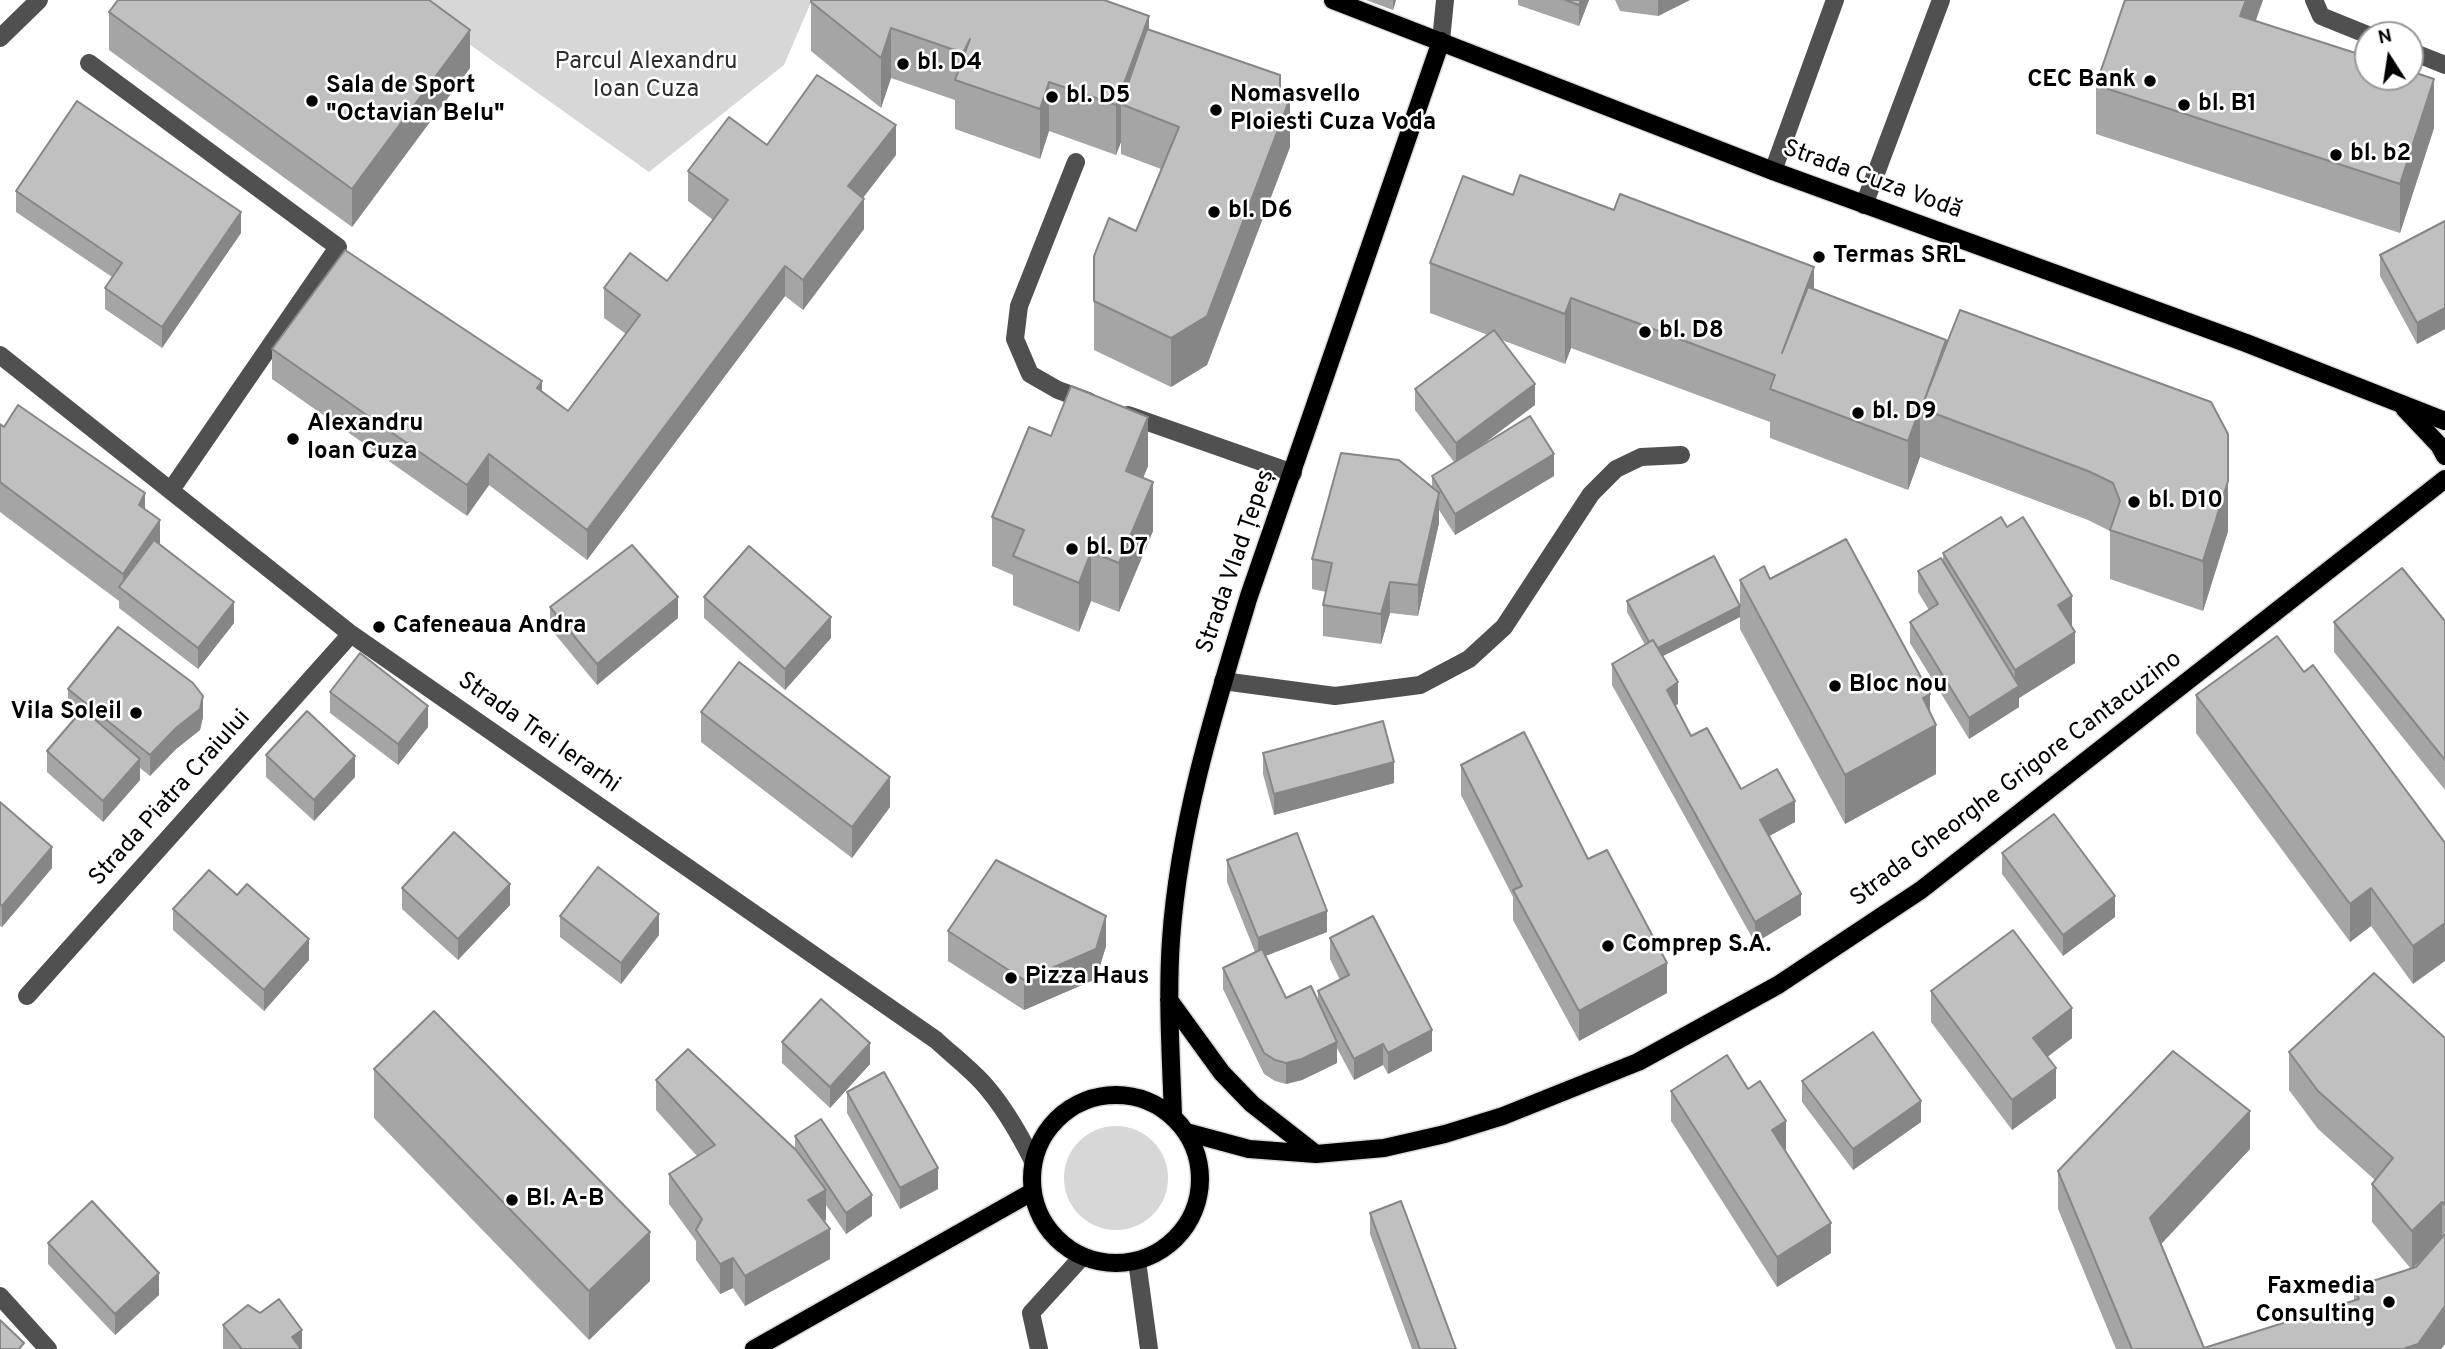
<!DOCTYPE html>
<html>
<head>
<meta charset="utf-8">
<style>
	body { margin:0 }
	#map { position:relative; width:2445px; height:1349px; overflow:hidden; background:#fff; font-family:Overpass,sans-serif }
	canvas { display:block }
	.north { position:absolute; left:2354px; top:21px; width:70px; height:70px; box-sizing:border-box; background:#fff; border:2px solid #999; border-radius:50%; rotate:348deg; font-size:19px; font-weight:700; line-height:28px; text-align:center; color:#000 }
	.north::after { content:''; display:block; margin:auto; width:24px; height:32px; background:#000; clip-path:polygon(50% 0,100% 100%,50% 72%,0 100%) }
</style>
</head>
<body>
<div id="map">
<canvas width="2445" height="1349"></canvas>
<div class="north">N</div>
</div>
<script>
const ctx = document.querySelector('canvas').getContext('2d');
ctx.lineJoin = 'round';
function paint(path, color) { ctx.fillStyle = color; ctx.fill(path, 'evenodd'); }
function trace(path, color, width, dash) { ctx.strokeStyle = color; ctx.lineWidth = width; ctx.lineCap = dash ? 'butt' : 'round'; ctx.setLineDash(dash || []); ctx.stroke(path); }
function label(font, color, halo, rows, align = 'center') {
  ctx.font = font + ' Overpass,sans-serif'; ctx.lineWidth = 5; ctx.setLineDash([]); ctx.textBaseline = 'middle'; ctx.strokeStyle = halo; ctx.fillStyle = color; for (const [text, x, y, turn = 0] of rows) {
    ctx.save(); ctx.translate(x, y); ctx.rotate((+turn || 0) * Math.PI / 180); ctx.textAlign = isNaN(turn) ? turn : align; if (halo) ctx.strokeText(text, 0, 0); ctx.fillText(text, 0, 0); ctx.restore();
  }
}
paint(new Path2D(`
	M407,0h405l-28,65 -135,107z
	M1064 1178a52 52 0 1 1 104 0a52 52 0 1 1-104 0Z`), '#d7d7d7');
const major = new Path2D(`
	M1333,0l440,171 473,172 199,78
	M2404,408l35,37 6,11
	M1169,1000l53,73 30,31 64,50
	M1032 1179a84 84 0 1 1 168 0a84 84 0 1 1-168 0Z
	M1173,1116c-2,-59 -6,-118 -2,-176 8,-117 44,-232 78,-344l192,-555
	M1186,1132l63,17 67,5 68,-6 61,-14 58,-18 135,-54 140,-77 143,-95 524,-411
	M754,1349l278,-157`);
trace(major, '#dbdbdb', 21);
trace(new Path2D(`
	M2314,0l7,16 47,19
	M0,38l39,-38
	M1441,41l4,-41
	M2410,51l35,14
	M89,63l249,184 -167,243
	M1076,162l-57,144 -4,33 15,35 28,16 30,11
	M1773,171l62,-171
	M1864,205l77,-205
	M0,355l351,279 585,406c15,14 32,27 46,42 21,23 37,51 51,79
	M1128,415l165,58
	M1223,681l112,15 85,-11 49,-26 35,-32 87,-133 25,-25 25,-12 40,-2
	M27,996l324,-362
	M1137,1261l12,88
	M0,1296l48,53
	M1039,1349l-8,-36 51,-56`), '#505050', 18);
trace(major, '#000', 18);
paint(new Path2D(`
	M1366,0h30l-3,10z
	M1518,0h71l-10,26 -61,-21z
	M1615,0h75l-32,16 -38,-5z
	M2263,0l-8,21 179,107 -34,105 -304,-99v-49z
	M811,2l338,27 131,62 10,56 -83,218 -36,22 -77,-37v-94l42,-25 25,-62 -40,-15v-12l-5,13 -67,-24 -9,28 -85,-30v-29l-64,-22 -10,30 -70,-57z
	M109,12l361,56 -118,159 -243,-177z
	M767,145l129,10 -33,43 1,31 -61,81 -18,-14 -198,264 -98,-75 -22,31 -195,-137v-30l270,42 26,20 58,-77 -22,-16v-30l63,-7 46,-61 -25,-19v-30z
	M16,191l225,42 -79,115 -57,-39v-21l7,-11 -96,-65z
	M1513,195l301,95 132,56 282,185 -25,80 -93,-32v-48l-22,-11 -168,-63 -12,33 -138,-52v-16l-199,-74 -6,16 -63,-24 33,65 -53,40 72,31 -99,59 -16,-25v13l-21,93 -28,-3 -9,31 -58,-8v-31l3,-13 -14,-3v-30l120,-73v-10l22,-14 -39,-52v-21l73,-54 -58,-22v-50z
	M2445,221v108l-28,15 -37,-68v-21z
	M0,424l145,85 15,36 74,78 -36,46 -79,-61v-7l-119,-89z
	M1051,436l97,30 -5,12 10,53 -34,81 -28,-11 -12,31 -66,-27v-30l-21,-9v-49z
	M1943,553l129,73 3,37 -56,35v9l-50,32 -59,-96v-21l19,-12 -11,-18v-21l25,-8z
	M1770,579l160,133 6,62 -91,50 -105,-195v-49z
	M704,597l127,41 -46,52 -81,-72z
	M1627,601l113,16 -77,39 15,48 -3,1 16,31 50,53 54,33 -26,14 32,79 -46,28 -143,-258v-21l33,-19 -18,-33z
	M550,607l128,11 -81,67 -47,-57z
	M2445,621v169l-111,-138v-30z
	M2304,672l141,171 -32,141 -42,-58 -21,16 -154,-209v-38z
	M68,689l135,28 -3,13 -24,19 -26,27 -10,-8v12l-37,42 -56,-50v-21l30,-34 -9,-7z
	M330,692l98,35 -30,38 -68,-52z
	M701,712l189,95 -38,51 -151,-116z
	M1263,753l131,30 -120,32 -11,-41z
	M266,755l89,22 -41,44 -48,-44z
	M1461,765l127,94 79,134 -88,48 -66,-121v-23l-52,-102z
	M0,802l52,66 -50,59 -2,-1z
	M2002,853l113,64 -52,39 -61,-82z
	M1227,860l100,72 -62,24 21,42 32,4v-11l22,-11 -10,-21v-21l102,113 -44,23 -5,-9 -29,15 -17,-32v15l-35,17 -16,4 -11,-3 -11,-7 -41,-85v-21l32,-16 -28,-70z
	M402,888l108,17 -52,55 -56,-51z
	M173,909l136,51 -45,51 -91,-81z
	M560,916l99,19 -38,49 -61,-47z
	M948,931l158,15 -10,33 -72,31 -76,-49z
	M1931,991l141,47 -25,19 9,41 -44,32 -81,-108z
	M2445,1038v306l-4,5h-325l-58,-140v-38l192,-22 -89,95 43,104 150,-48v-13l57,-18 -39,-47v-38l3,-4 -57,-51 -29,-39v-38zM2431,1250l-15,17 -4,1z
	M782,1042l88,22 -40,44 -48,-45z
	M374,1069l276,212 -61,59 -215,-222z
	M656,1080l139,70v-14l77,80 -26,18 -20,-29v15l-1,1 5,38 -85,47 -12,-18 -13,6 -24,-34v-19l-27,-37v-30l28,-18 -41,-46z
	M1802,1081l119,41 -68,48 -51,-68z
	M1671,1091l114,60 46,102 -54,34 -106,-166z
	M847,1092l91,97 -38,20 -53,-96z
	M1370,1213l86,136h-44l-42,-115z
	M48,1243l111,52 -44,40 -67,-71z
	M223,1325l79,24h-79z`), '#a5a5a5');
paint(new Path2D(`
	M1393,0h3l-3,10z
	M1581,0h8l-10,26v-21z
	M1658,0h32l-32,16z
	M2246,0h17l-23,66v-50z
	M1149,16v50l-28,38v38l-5,13v-50z
	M891,28v50l-10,30v-50z
	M470,30v38l-118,159v-38z
	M1280,75v48l10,-25v49l-83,218 -36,22v-49z
	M2434,79v49l-34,105v-49z
	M1049,82v49l-9,28v-50z
	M896,125v30l-48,62v-31z
	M864,199v30l-61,81v-30z
	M241,212v21l-79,115v-21z
	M785,266v30l-198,264v-30z
	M1814,267v50l-32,36z
	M1571,298v50l-6,16v-50z
	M2445,308v21l-28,15v-21z
	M1946,340v49l-22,12z
	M542,381v30l-5,-23z
	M1535,384v21l-79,59v-21z
	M1920,408v49l-12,33v-49z
	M1148,417v49l-22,54v-49z
	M489,454v31l-22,31v-31z
	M1554,454v22l-99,59v-21z
	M2228,481v50l-25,80v-50z
	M1153,482v49l-34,81v-49z
	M145,493v30l-6,-18z
	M1439,493v30l-21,93v-31z
	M160,520v30l-37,40v-16z
	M1091,552v49l-12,31v-49z
	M1390,582v31l-9,31v-30z
	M2072,596v30l-14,9v-30z
	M678,597v21l-81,67v-21z
	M234,602v21l-36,46v-21z
	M1740,606v11l-87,44v-11z
	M831,617v21l-46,52v-21z
	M2075,632v31l-56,35v9l-50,32v-21l46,-29v-19z
	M1678,682v22l-11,7v-21z
	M1930,694v35l6,-4v49l-91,50v-49l78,-77z
	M203,696v21l-3,13 -24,19 -26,27v-21z
	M428,706v21l-30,38v-21z
	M355,756v21l-41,44v-21z
	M140,759v21l-37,42v-21z
	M1394,762v21l-120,32v-21z
	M890,777v30l-38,51v-31z
	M1795,801v21l-35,19v-21z
	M52,847v21l-50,59v-21z
	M510,884v21l-52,55v-21z
	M2371,888v38l-21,16v-38z
	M1801,894v21l-46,28v-21z
	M2115,896v21l-52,39v-21z
	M1327,911v21l-69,27v-21z
	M659,914v21l-38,49v-21z
	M1106,916v30l-10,33 -72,31v-30z
	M2445,923v38l-32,23v-38z
	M309,939v21l-45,51v-21z
	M1667,963v30l-88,48v-30z
	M2072,1008v30l-39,30v-30z
	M1432,1030v21l-44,23v-21z
	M1337,1042v21l-35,17 -16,4v-21z
	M870,1043v21l-40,44v-21z
	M1383,1044v21l-29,15v-21z
	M2056,1068v30l-44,32v-30z
	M1921,1101v21l-68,48v-21z
	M2250,1111v38l-100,107v-38z
	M1786,1121v30l-14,-21z
	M938,1168v21l-38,20v-21z
	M826,1190v30l-18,10v-30z
	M872,1195v21l-26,18v-21z
	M2442,1202v38l-30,29v-38z
	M1831,1223v30l-54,34v-30z
	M830,1229v30l-85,47v-30z
	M650,1232v49l-61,59v-49z
	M733,1258v30l-13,6v-30z
	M159,1273v22l-44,40v-21z
	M2445,1306v38l-4,5h-38z
	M302,1330v19h-10v-12z`), '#868686');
const building = new Path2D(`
	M118,0h311l41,30 -118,159 -243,-177z
	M811,0h293l45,16 -33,89 -67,-23 -9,27 -85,-29 15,-41 -7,14 -72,-25 -10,30 -70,-56z
	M1565,0h16l-2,5z
	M2125,0h121l-6,16 128,41v20h42v-6l24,8 -34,105 -304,-99z
	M1147,29l133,46v15l10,8 -83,218 -36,22 -77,-37v-45l15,-38 27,13 43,-104 -58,-23z
	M817,75l79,50 -48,61 16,13 -61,81 -18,-14 -198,264 -98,-76 -22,31 -195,-136 73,-99 197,131 -5,7 31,23 72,-96 -36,-27 26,-35 37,28 61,-81 -40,-29 41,-54 38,28z
	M77,101l164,111 -79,115 -57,-39 17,-25 -106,-72z
	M1520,175l94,35 6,-16 194,73 -32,86 26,-66 138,53 -22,61 36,-91 251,92 17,32v47l-25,80 -93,-31 10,-29 -7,-18 -25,-12 -168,-63 -12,33 -138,-52 5,-14 -204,-77 -6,16 -135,-51 33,-87 50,19z
	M2445,221v87l-28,15 -37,-68z
	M1494,330l41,54 -79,59 -41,-54z
	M1071,386l77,31 -22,54 27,11 -34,81 -28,-11 -12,31 -66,-27 11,-26 -32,-13 37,-90 22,9z
	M18,405l127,88 -6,12 21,15 -37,54 -123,-92v-58l4,3z
	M1530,416l24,38 -99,60 -23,-38z
	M1341,453l58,7 40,33 -21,92 -28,-3 -9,32 -58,-9 9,-42 -20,-4z
	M2001,517l6,10 16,-10 49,79 -14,9 17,27 -60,38 -72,-117z
	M1846,539l84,155 -7,4 13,27 -91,50 -105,-195 24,-14 6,13z
	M154,540l80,62 -36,46 -79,-61z
	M632,545l46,52 -81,67 -47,-57z
	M749,546l82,71 -46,52 -81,-72z
	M1714,556l26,50 -82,42 -5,-8 -4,2 -22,-41z
	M1941,558l78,128 -50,32 -59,-96 28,-18 -20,-33z
	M2402,568l43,53v139l-111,-138z
	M118,627l75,56 10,13 -3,13 -24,19 -26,27 -82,-66z
	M2277,636l27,36 9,-7 132,178v80l-32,23 -42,-58 -21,16 -154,-209z
	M1653,640l25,42 -11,8 24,46 16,-8 34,61 36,-20 18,32 -35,19 41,74 -46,28 -143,-258z
	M360,653l68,53 -30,38 -68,-52z
	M739,662l151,115 -38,50 -151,-115z
	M83,709l57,50 -37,42 -56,-50z
	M307,711l48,45 -41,44 -48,-45z
	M1383,721l11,41 -120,32 -11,-41z
	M1524,732l64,127 19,-9 60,113 -88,48 -66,-121 9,-4 -61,-121z
	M0,802l52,45 -50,59 -2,-2z
	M2054,814l61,82 -52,39 -61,-82z
	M454,832l56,52 -52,55 -56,-51z
	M1297,833l30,78 -69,27 -31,-78z
	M996,860l110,56 -10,33 -72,31 -76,-49z
	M598,867l61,47 -38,49 -61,-47z
	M209,870l28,25 10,-11 62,55 -45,51 -91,-81z
	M1373,916l59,114 -44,23 -5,-9 -29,15 -36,-68 31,-16 -19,-37z
	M2013,930l59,78 -39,30 23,30 -44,32 -81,-109z
	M1262,949l24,49 25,-12 26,56 -35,17 -16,4 -11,-3 -11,-7 -41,-85z
	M2374,973l71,65v167l-3,-3 -30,29 -40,-47 21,-26 -75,-67 -29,-39z
	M821,999l49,44 -40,44 -48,-45z
	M434,1011l216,221 -61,59 -215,-222z
	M1873,1032l48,69 -68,48 -51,-68z
	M688,1049l108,101 30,40 -18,10 22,29 -85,47 -12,-18 -13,6 -24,-34 6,-11 -33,-45 46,-29 -59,-65z
	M2173,1051l77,60 -100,107 54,130 155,-49 -5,-12 62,-20 29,-33v72l-27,38 -15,5h-271l-74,-178z
	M1727,1055l21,34 12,-8 26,40 -14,9 59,93 -54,34 -106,-166z
	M884,1072l54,96 -38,20 -53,-96z
	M821,1119l51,76 -26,18 -51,-77z
	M92,1201l67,72 -44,41 -67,-71z
	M1401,1201l55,148h-36l-50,-136z
	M279,1299l23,31 -10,7 9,12h-59l-19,-24 25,-20 12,8z
	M0,1320l24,23 -5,6h-19z`);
paint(building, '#c0c0c0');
trace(building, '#868686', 2);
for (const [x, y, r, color] of [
	[903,64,7,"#000"],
	[2150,81,7,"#000"],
	[1052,97,7,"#000"],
	[312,101,7,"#000"],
	[2184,105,7,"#000"],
	[1216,110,7,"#000"],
	[2336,155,7,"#000"],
	[1214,212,7,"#000"],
	[1819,257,7,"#000"],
	[1645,332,7,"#000"],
	[1858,413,7,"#000"],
	[293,439,7,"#000"],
	[2134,502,7,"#000"],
	[1072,549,7,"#000"],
	[379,627,7,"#000"],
	[1835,686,7,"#000"],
	[136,713,7,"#000"],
	[1608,946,7,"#000"],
	[1011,978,7,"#000"],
	[512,1200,7,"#000"],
	[2389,1302,7,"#000"]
]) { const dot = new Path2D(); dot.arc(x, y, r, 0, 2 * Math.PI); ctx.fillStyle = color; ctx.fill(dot); trace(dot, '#fff', 2.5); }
label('24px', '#2e2e2e', '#fff', [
	["Parcul Alexandru",646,63],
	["Ioan Cuza",646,91]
]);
label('bold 24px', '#000', '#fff', [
	["bl. D4",917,64],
	["CEC Bank",2136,81,"right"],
	["Sala de Sport",326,87],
	["\"Octavian Belu\"",326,115],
	["Nomasvello",1230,96],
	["Ploiesti Cuza Voda",1230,124],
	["bl. D5",1066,97],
	["bl. B1",2198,105],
	["bl. b2",2350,155],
	["bl. D6",1228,212],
	["Termas SRL",1833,257],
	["bl. D8",1659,332],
	["bl. D9",1872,413],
	["Alexandru",307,425],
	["Ioan Cuza",307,453],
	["bl. D10",2148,502],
	["bl. D7",1086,549],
	["Cafeneaua Andra",393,627],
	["Bloc nou",1849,686],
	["Vila Soleil",122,713,"right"],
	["Comprep S.A.",1622,946],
	["Pizza Haus",1025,978],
	["Bl. A-B",526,1200],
	["Faxmedia",2375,1288,"right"],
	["Consulting",2375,1316,"right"]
], 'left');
label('24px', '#000', '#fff', [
	["Strada Cuza Vodă",1872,181,20],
	["Strada Vlad Țepeș",1237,562,-71],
	["Strada Trei Ierarhi",538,734,35],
	["Strada Gheorghe Grigore Cantacuzino",2017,780,-37],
	["Strada Piatra Craiului",171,799,-48]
]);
</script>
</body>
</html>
